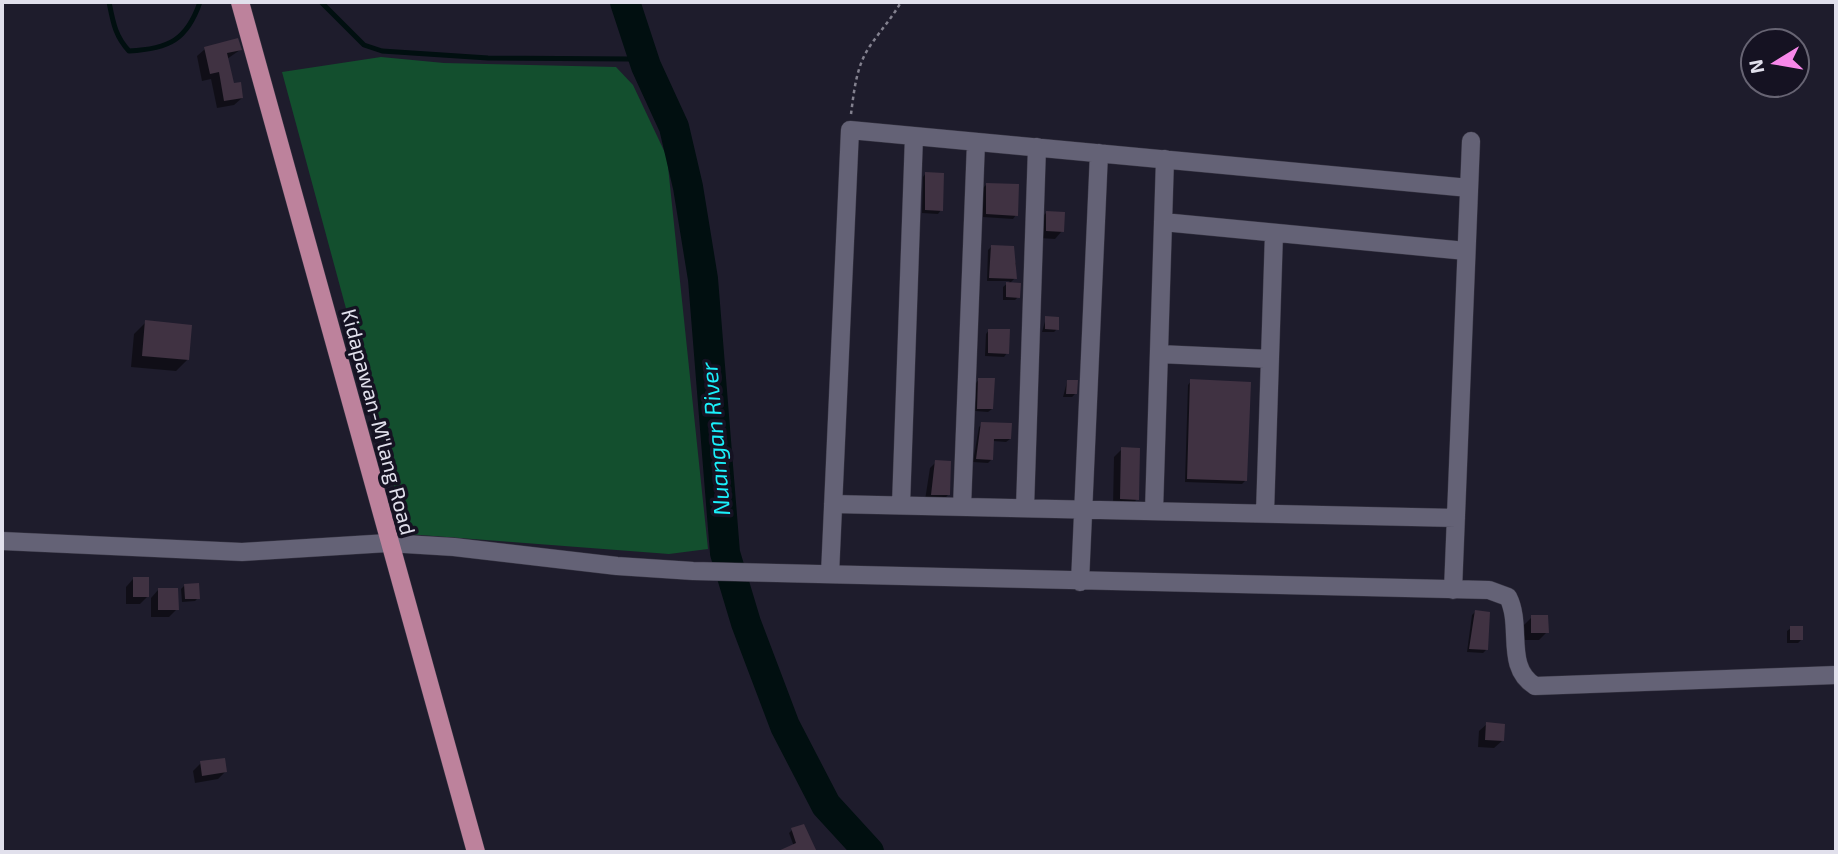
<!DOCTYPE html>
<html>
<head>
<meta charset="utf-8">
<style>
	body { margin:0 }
	#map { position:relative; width:1838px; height:854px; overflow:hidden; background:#1e1c2c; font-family:"Exo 2",sans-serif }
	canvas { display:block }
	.frame { position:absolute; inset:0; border:4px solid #e1e0ec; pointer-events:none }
	.north { position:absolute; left:1740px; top:28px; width:70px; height:70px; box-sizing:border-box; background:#151222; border:2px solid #676473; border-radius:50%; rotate:259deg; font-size:19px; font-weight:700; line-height:28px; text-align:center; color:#e1e0ec }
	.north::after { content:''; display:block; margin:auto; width:24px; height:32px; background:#f888ea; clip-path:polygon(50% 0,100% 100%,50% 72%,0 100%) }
</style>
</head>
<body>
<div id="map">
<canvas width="1838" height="854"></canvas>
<div class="frame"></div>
<div class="north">N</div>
</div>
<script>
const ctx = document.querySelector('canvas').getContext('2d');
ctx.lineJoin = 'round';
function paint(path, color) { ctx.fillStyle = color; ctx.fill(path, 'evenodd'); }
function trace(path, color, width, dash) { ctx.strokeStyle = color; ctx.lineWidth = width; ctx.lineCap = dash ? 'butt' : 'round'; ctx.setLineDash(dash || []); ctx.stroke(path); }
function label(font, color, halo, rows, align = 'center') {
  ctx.font = font + ' "Exo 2",sans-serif'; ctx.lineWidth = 7; ctx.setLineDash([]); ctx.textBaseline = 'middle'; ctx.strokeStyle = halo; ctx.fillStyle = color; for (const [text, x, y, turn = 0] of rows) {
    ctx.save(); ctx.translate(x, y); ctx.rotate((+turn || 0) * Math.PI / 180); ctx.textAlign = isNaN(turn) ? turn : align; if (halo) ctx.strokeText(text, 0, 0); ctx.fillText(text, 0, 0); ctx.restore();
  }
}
paint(new Path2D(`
	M381,57l63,6 172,4 17,18 34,72 41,392 -39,5 -262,-20 -125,-462z`), '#134f2e');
paint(new Path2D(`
	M205,49l35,1 -13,9 5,26 10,13 -8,7 -17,3 -6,-29 -9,2 -5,-25z
	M926,173l15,37 -3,4 -16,-1 1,-36z
	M987,184l29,31 -3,4 -30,-2v-29z
	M1047,212l15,19 -7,8 -16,-1v-18z
	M991,247l25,16 -1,15 -6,6 9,13 -3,3h-12v-13l7,-6h-23l1,-31z
	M1046,318l11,11 -3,3h-12z
	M146,322l42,37 -12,12 -45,-4 3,-33z
	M989,330l18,23 -3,4 -19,-1 1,-22z
	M979,379l13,30 -4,3 -13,-1 1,-28z
	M1191,381l55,99 -4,4 -57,-2 3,-97z
	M1067,382l8,12 -3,3h-9z
	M982,424l28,15 -4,3 -13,-1 -1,18 -4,4 -15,-1 6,-35z
	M1122,449l15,50 -7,8 -17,-1 1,-49z
	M936,462l12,33 -6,6 -17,-1 5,-32z
	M133,579l15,17 -8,8h-14v-17z
	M185,585l13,13 -3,3 -13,1 -1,-13z
	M158,590l19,19 -8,8h-18v-19z
	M1475,612l11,38 -3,3 -16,-1 5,-37z
	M1532,617l15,15 -8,8h-15v-15z
	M1791,628l10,12 -3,3h-11v-12z
	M1487,724l15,17 -8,7 -16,-1 1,-16z
	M201,763l24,9 -7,7 -23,4 -2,-12z
	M792,830l15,21 -11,1 -7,-19z`), '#0007');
trace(new Path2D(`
	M109,2c4,20 6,34 20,49 40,-2 58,-11 71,-49
	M321,2l43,43 18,6 106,7 141,1 17,7`), '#010f10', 5);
trace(new Path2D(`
	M625,2l21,64 28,61 14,60 15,92 22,274 21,70 39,103 41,79 43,47`), '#010f10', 30);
paint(new Path2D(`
	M238,38l4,12 -15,3 7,30 7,-1 2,16 -19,3 -5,-29 -9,2 -6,-27z
	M925,172l19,1 -1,38 -18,-1z
	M986,183l33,1 -1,32 -32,-2z
	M1046,211l19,1 -1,20 -18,-1z
	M991,245l23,1 3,33 -28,-1z
	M1006,282l15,1 -1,15 -14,-1z
	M1045,316l14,1v13l-14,-1z
	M145,320l47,5 -3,35 -47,-4z
	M988,329h22l-1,25 -21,-1z
	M978,378h17l-2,31h-16z
	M1190,379l61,3 -4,99 -60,-2z
	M1067,380h11l-1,14h-11z
	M981,422l31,1 -1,16h-17l-1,21 -17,-1z
	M1121,447l19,1 -1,52 -19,-1z
	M935,460l16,1 -1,34h-19z
	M133,577h16v20h-16z
	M199,583l1,16h-15l-1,-15z
	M158,588h20l1,22h-21z
	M1475,610l15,2 -2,38 -19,-1z
	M1531,615h17l1,18h-18z
	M1790,626h13v14h-13z
	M1486,722l19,2 -1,17 -19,-1z
	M225,758l2,14 -25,4 -2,-15z
	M804,824l13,28h-41l20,-9 -5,-15z`), '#403242');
const minor = new Path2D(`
	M1163,222l303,29
	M1159,354l111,5
	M833,504l623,14
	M901,505l13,-369
	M962,507l14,-365
	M1025,508l12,-361
	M1154,511l11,-352
	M1265,513l9,-280
	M2,541l240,11 146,-9 66,4 163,19 76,5 796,19 19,7c15,29 -4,70 27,89l301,-11
	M830,574l20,-444 619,58
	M1080,582l19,-429
	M1453,590l18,-449`);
const major = new Path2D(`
	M240,2l236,850`);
trace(minor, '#383644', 19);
trace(major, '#383644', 19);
trace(new Path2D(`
	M851,114c3,-22 5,-48 19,-68 10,-15 22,-28 31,-44`), '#83818f', 2.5, [3.5, 3.5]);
trace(minor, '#646276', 18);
trace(major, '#bd829c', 18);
label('21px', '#e1e0ec', '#151222', [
	["Kidapawan-M'lang Road",378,422,75]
]);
label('italic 23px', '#1af0fb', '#151222', [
	["Nuangan River",716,439,-95]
]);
</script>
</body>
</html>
